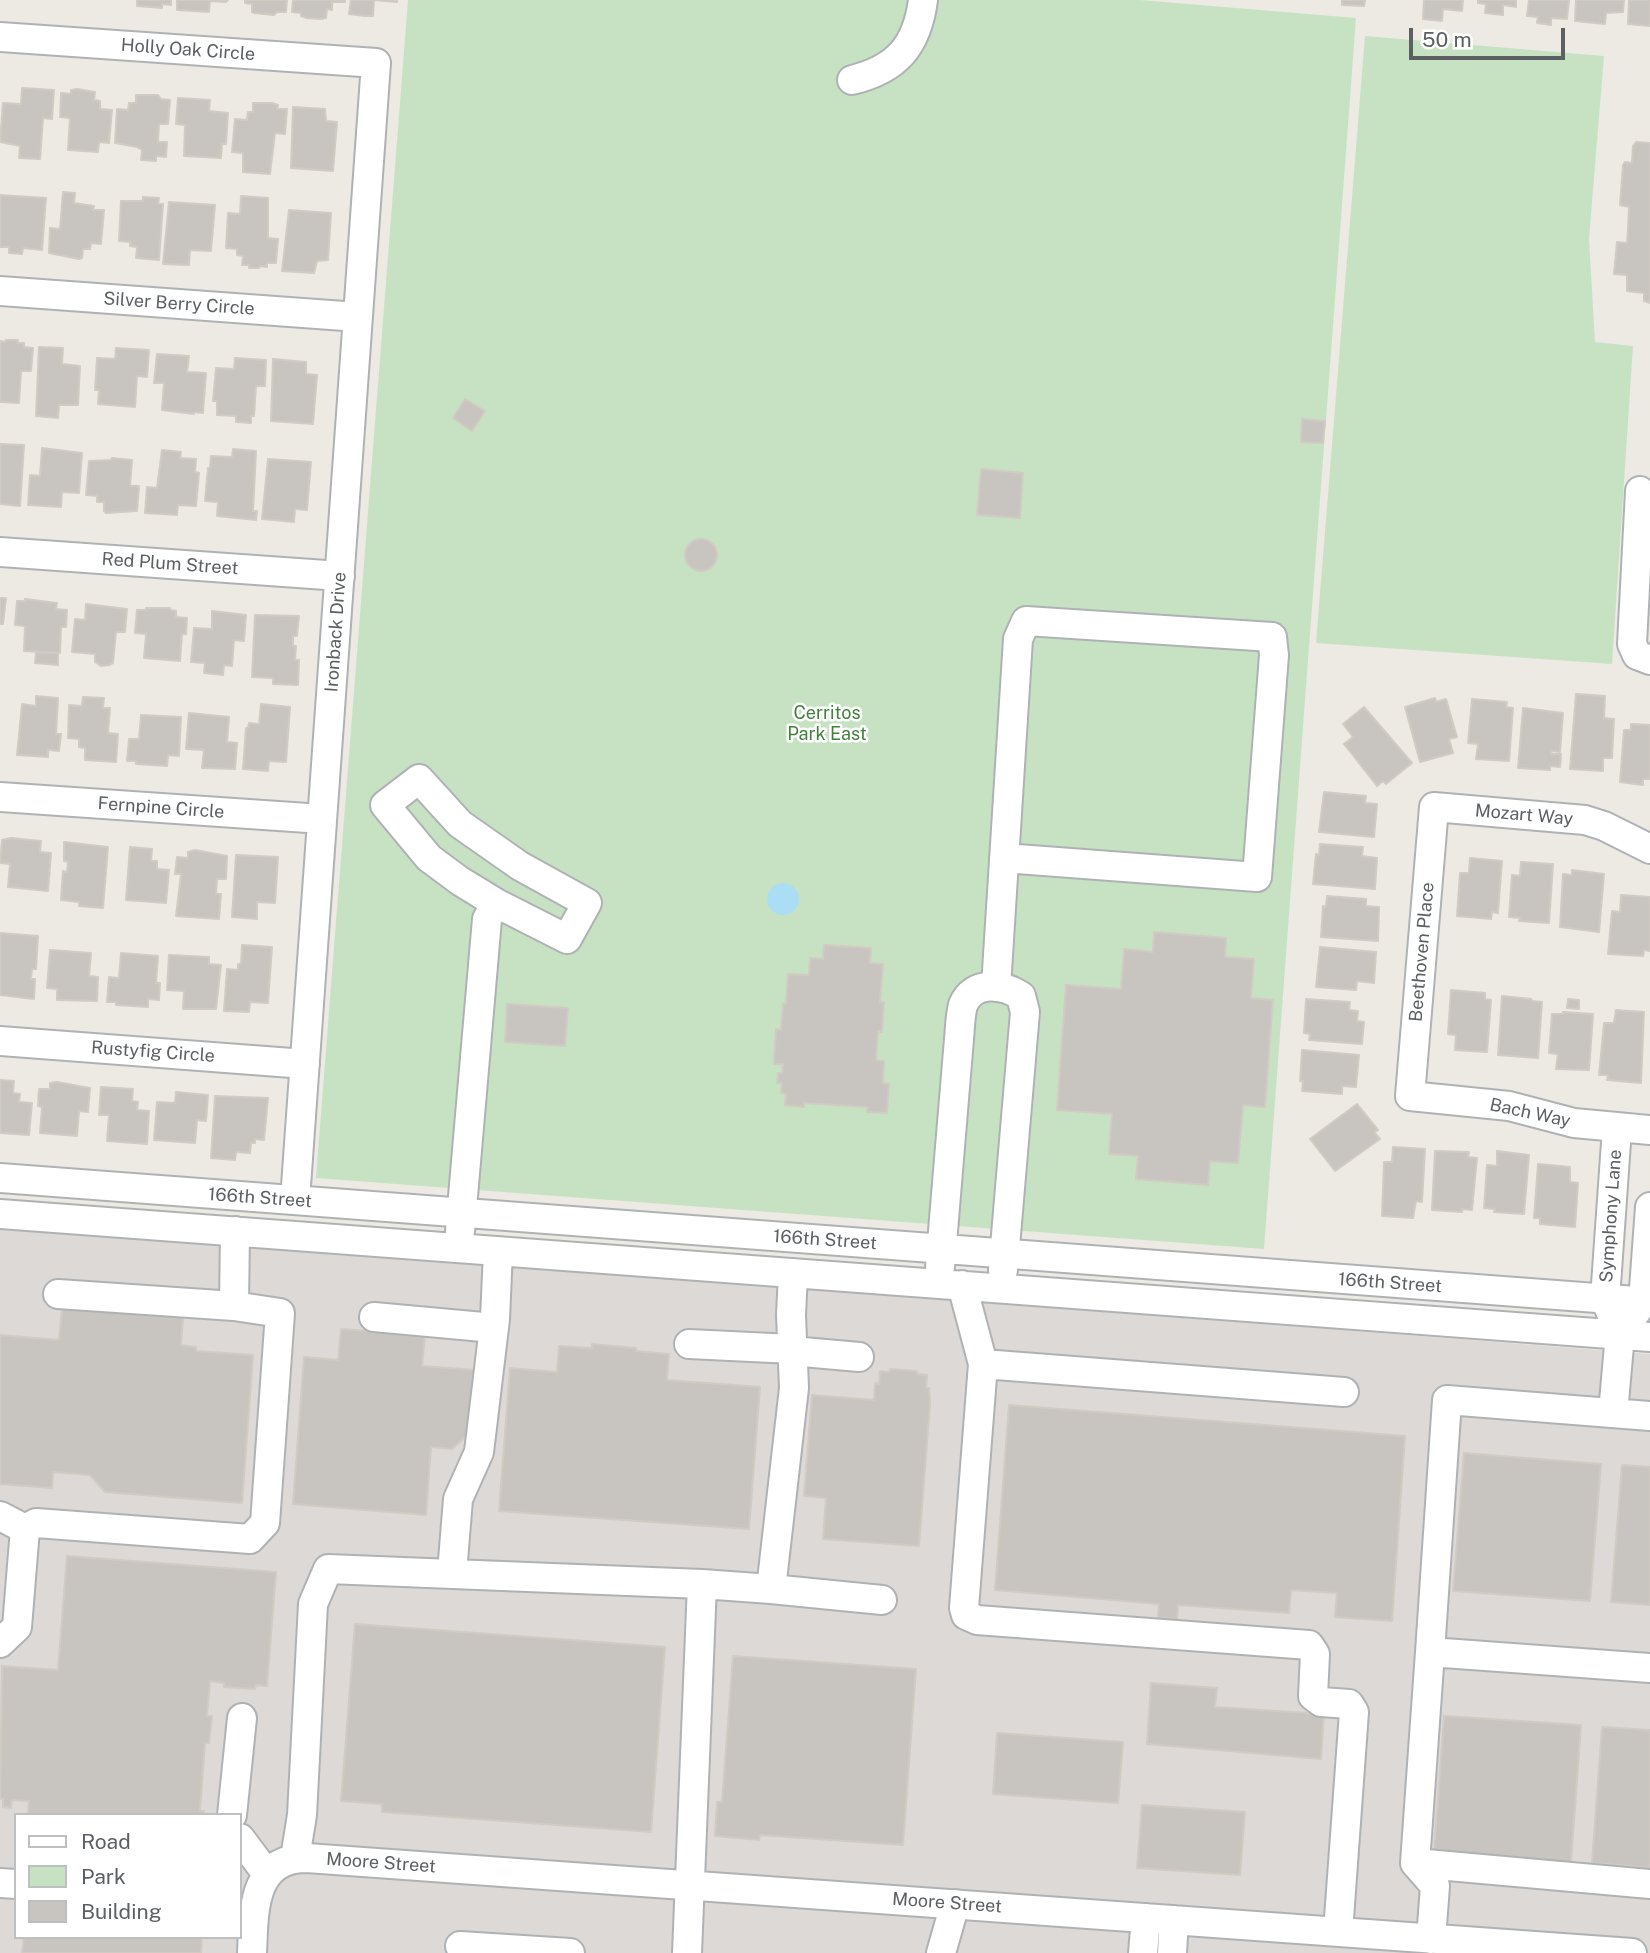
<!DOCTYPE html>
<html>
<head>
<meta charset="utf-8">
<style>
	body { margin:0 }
	#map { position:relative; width:1650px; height:1953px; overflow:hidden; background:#edeae4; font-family:"Public Sans",sans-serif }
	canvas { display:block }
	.legend { position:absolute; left:14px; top:1813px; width:228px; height:126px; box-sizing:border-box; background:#fff; border:2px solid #bebfc1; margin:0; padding:9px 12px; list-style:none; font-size:21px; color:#5c6063 }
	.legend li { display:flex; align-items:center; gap:14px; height:35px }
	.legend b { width:35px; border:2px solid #bebfc1 }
	.scale { position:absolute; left:1409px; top:28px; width:156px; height:32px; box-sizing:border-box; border:4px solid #5c6063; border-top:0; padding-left:9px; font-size:21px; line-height:24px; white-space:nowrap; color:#5c6063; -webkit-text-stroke:5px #fff; paint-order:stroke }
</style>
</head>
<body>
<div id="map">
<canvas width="1650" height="1953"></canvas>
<ul class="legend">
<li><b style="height:9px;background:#fff"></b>Road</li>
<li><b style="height:19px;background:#c7e2c3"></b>Park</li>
<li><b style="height:19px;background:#c8c5c0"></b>Building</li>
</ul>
<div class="scale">50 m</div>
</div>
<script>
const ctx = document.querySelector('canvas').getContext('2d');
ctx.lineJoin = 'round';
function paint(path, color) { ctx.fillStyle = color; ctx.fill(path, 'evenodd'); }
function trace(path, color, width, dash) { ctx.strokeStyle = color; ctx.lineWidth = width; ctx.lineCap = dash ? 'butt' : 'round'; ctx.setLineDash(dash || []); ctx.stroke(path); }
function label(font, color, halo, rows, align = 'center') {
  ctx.font = font + ' "Public Sans",sans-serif'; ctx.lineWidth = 5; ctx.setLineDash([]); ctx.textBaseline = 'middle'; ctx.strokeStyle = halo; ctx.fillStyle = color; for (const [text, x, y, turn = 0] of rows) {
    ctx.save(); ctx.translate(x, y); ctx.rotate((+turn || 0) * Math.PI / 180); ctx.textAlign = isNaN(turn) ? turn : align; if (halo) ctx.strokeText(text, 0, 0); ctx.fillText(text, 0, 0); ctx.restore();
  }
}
paint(new Path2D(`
	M0,1226l1650,128v599h-1650zM16,1815h224v122h-224z`), '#dcd9d6');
paint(new Path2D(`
	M408,0h732l216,18 -92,1231 -948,-71z
	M1365,36l239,20 -15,183 6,103 38,4 -21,318 -296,-21z`), '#c7e2c3');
paint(new Path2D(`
	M767 899a16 16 0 1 1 32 0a16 16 0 1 1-32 0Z`), '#abdef5');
const building = new Path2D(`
	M137,0h34v5l-9,-1v4l-25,-2z
	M177,0h51l-2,2 -16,-1 -1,11 -32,-2z
	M245,0h42l-1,12h-9l-3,3 -20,-2 -2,-1v-8l-7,-1z
	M293,0h52v2h-13v8l-5,-1 -1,9 -6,1 -13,-1 -6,-2v-3l-9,-1z
	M351,0h46v2l-23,-2 -1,16h-8l-16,-2z
	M1342,0h23l-1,6 -22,-1z
	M1424,0h39l-1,11 -19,-2 -1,12 -19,-2z
	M1478,0h38v7l-13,-2v10l-18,-2 1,-9 -8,-1z
	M1529,0h40l-2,19 -16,-1v7l-14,-2 1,-6 -11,-1z
	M1576,0h48l-1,12 -17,1 -1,11 -30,-3z
	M1629,0h21v26l-22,-2z
	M22,88l32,2 -2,29 -9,-1 -3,41 -21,-1 1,-12 -20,-4 3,-39 18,1z
	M77,89l18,3 -1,8 6,1v8l12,1 -3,33 -10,-1 -1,10 -30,-2 2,-32 -10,-1 1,-24 10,1v-4z
	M136,95h22l3,4 9,1 -2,24h-9l-1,18h9l-1,15 -10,-1v5l-15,-1 1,-10 -5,-3 -22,-4 2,-34 11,1 1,-7h7z
	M178,98l32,2 -1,11 19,2 -2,31h-4l-1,14 -37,-2 1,-31 -9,-1z
	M253,103h19l6,2 -1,4h10l-2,25 -10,-1 -5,41 -27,-2v-19l-11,-1 3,-33 12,1 1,-8h5z
	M293,107l32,2 1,12 11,1 -4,49 -42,-3z
	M1636,142l14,1v160l-6,-2v-8l-17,-2v-16l-13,-1 3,-32 10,1 1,-14 1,-22 -9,-2 3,-40 2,-3 7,1 1,-17z
	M63,192l12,1 -1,10 20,3 -1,4h11l-3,34 -10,-1 -1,6h-7l-1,9 -3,1 -30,-6 1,-25 10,1z
	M0,195l46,3 -4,52 -19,-2 -1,6 -13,-1v-6h-9z
	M241,196l27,2v40l10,1 -2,24h-9v4l-7,-1 -1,2h-10v-3h-7l1,-9 -6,-1v-6l-11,-1 2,-35 12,1z
	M143,197l16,1 -1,6h5l-4,56 -23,-2 1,-11 -7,-1v-4l-11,-1 2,-40h22z
	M169,202l46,3 -4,46 -21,-1 -1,15 -26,-1z
	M289,210l42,3 -3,47 -11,1 -3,12 -32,-2z
	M6,340h12l-1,3h7v4l9,1 -2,23h-10l-2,32 -19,-1v-61l5,1z
	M39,347l24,1 -1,16 18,2 -2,39h-19l-1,13 -22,-2z
	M116,348l33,2 -2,27 -10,-1 -2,31 -37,-3 1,-14h-4l2,-32 18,1z
	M157,354l32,2 -2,16 19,1 -3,40 -9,-1v2l-32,-4 2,-27h-10z
	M235,358l31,2 -1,26h-9l-2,30h-3v7l-15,-1v-6l-19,-1v-14h-4l3,-33 18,1z
	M273,359l33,3v12l11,1 -4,49 -42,-3z
	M465,399l20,12 -13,20 -19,-13z
	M1302,419l23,2 -2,22 -22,-1z
	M0,444l24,1 -4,61 -20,-2z
	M42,448l40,5 -3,40 -17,-1 -1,15 -33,-2 2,-30 10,1z
	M233,449l23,2 -3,60h4l-1,9 -39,-4 1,-14 -13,-1 3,-33h2l1,-12 21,1z
	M162,450l19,2 -1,6 16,1 -1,13 4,1 -3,33 -18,-1 -1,10 -32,-2 2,-26 10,1z
	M112,458l20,2 -2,26h9l-2,25 -31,2 -2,-2v-9h-7v-6l-11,-1 3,-34 22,-1z
	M268,459l43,3 -4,48 -12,-1 -1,13 -32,-3z
	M981,469l42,4 -3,45 -43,-3z
	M685 555a16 16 0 1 1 32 0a16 16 0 1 1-32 0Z
	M0,598h6l-3,26h-3z
	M25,599l32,4 -1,6 11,1 -1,17h-5l-1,26 -36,-2 1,-25 -10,-1 2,-24h8z
	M86,604l41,5 -2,23h-9l-3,31 -4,2 -8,1 -6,-4v-8l-23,-2 3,-33 10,1z
	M146,608h24v2l6,1v6l11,1 -1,16h-4l-2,27 -36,-3 2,-24 -11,-1 2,-23h9z
	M212,611l34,4 -2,26 -10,-1 -2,26 -8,-1 -1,10 -19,-2 1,-10 -14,-1 3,-34 18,1z
	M255,615l44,1 -2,20h-4v10h3l-1,14h4l-1,25 -25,-1v-6l-21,-1z
	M36,652l22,1v12l-23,-2z
	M1576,694l29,2 -1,22 10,1 -2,39h-9v13l-33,-2z
	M36,696l22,2 -2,36h5l-2,17 -11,-1v7l-31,-2 5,-51 14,2z
	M83,697l21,1 -1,10h7l-2,25 10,1 -2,28 -31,-2v-12l-6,-1v-8l-11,-1 1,-33 13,1z
	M1435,698l1,4 10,-3 11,38 -8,2 4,14 -33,9 -15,-55z
	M1472,699l35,3 -1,5 7,1 -4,53 -33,-2 2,-15 -10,-1z
	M261,704l29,3 -4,55 -17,-1 -1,10 -25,-2 3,-41h2l1,-5 10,1z
	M1364,707l48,56 -26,21 -3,-3 -6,5 -33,-42 9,-7 -10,-13z
	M1523,708l40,5 -3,39 -8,-1 -1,3h10l-1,13 -10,-1v4l-32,-2z
	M189,713l40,4 -2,25 10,1 -2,26 -33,-1 2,-18 -18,-1z
	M141,715l40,2 -2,39 -11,-1 -1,11 -31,-2v-3h-9l2,-22h10z
	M1631,724l19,1v54h-7v6l-23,-3 4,-52h7z
	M1324,792l42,4 -1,7 12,1 -3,33 -55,-5z
	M11,838l30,3 -1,11 11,1 -3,38 -40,-4 2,-23 -10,-1 2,-23z
	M64,842l44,5 -5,61 -24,-2v-4l-18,-2 2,-29 4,1 1,-10 -4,-1z
	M1320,844l43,3 -1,9 15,2 -2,31 -62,-5 3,-30 3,1z
	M130,847l22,2 -1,12h6v8l12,1 -3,33 -40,-3z
	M195,850l32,6 -1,23h-9l-1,15h5l-2,25 -43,-3 5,-42h-6l2,-17 11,1v-6z
	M236,855l42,2 -3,46 -18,-1v17l-25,-2z
	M1470,858l32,3 -4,52 -6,-1 -1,7 -34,-3 3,-43h9z
	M1521,862l32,2 -4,59 -30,-2 1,-3 -11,-1 3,-42 8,1z
	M1572,870l32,4 -5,58 -39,-5 3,-53 9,1z
	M1621,895l29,2v54l-6,-1 -1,6 -35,-2 4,-43 8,1z
	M1327,896l39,3v7l13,1 -1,34 -57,-4 2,-31 3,1z
	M1154,932l72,6 -1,19 29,2 -3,39 22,2 -8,107 -22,-2 -5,58 -28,-2 -2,24 -72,-6 2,-23 -29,-2 3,-40 -55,-4 9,-125 55,4 3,-40 29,3z
	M0,933l38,3 -2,33h-4l-1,10h4l-1,20 -34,-4z
	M242,945l30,2 -4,56 -18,-1 -1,10 -25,-1 3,-42 11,1v-6h3z
	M824,945l47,3 -1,15 13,1 -3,38h4l-2,30 -4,-1 -2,29 8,1 -1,22 6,1 -2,29 -20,-1 1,-5 -64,-4v4l-19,-2 1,-11 -5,-1 1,-10h-5l1,-10h4l1,-9h-9l2,-35 5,1 2,-26h3l2,-30 21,1 1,-17 13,1z
	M1320,947l56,5 -2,31 -17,-2 -1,9 -40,-3z
	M50,950l41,3 -2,23 9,1 -1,24 -40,-1v-11l-10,-1z
	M121,953l37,3 -2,27h4l-1,17 -11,-1v8l-32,-2v-3h-9l2,-25 10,1z
	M169,955l40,2v7l12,1 -5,44h-33l1,-18 -17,-1z
	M1451,990l34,3v6l6,1 -4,52 -32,-2 1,-15 -8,-1z
	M1502,996l29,3 1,2 10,1 -4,56 -40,-3z
	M1306,999l44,3 -1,8 9,1 -1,10 7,1 -2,22 -53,-4 1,-6 -6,-1z
	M1568,999l11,1v9l-12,-1z
	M507,1004l61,4 -3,38 -60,-4z
	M1616,1010l28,2 -3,71 -34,-3 1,-5h-9l5,-52h10z
	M1563,1012l30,2 -4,56 -33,-1 2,-15 -9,-1 3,-39h11z
	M1302,1050l57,5 -3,32 -14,-1v8l-40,-3 1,-10h-3z
	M0,1080l14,1 -1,12 7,1 -1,8 13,1 -3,32 -29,-2z
	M57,1082l33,6 -2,24 -9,-1 -2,25 -37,-3 2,-26 -4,-1 1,-17h11v-6z
	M101,1087l32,2 -1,12 6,1 -1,8 12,1 -2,33 -40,-3 2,-26h-10z
	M176,1092l32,3 -2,26 -9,-1 -2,23 -41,-3 3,-38 18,1z
	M215,1096l53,2 -4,42 -9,-1v4h-4l-1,10 -14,-1 -1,8 -24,-2z
	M1357,1104l21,26 -4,2 6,7 -45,32 -25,-32z
	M1393,1147l32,2 -3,53 -6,-1 -3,17 -31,-2 2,-54h8z
	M1435,1151l34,1 -1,5 9,1 -5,52 -10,-1v3l-30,-2z
	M1497,1151l32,4 -5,59 -30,-2 1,-3 -11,-1 3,-43 10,1z
	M1538,1164l32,3v15l8,1 -3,44 -35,-3v-6h-6z
	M62,1308l121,9 -2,28 15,2v4l57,4 -11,148 -137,-11 -15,-17 -37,-3 -1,16 -52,-4v-149l59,5z
	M341,1329l84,6 -3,31 53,4 -5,63 -18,16 -21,-2 -5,68 -133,-11 11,-147 34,3z
	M592,1344l44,4v3l33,3 -2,26 93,7 -11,142 -250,-18 11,-143 47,4 2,-26 33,2z
	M890,1369l27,2v3l10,1 -1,13h3l1,16 -11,142 -96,-7 3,-41 -22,-2 8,-101 62,5 1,-17 4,1 1,-13 9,1z
	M1009,1405l396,31 -13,185 -57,-4 2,-24 -46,-3 -2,23 -111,-8 -1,14 -19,-1 1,-14 -164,-14z
	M1464,1453l137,11 -11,137 -137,-10z
	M1622,1465l28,2v138l-39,-3z
	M67,1556l209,16 -9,114 -11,-1 -1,4 -31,-2v-4l-14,-2 -3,35h5l-3,27h-4l-5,68h4v4h-176l1,-14 -17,-1 -1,8 -8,-1v-8h-3l2,-133 56,4z
	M355,1624l310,23 -14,185 -269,-20v-8l-41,-3z
	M733,1656l183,13 -13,176 -143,-10 -1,5 -44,-4 2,-34h5z
	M1151,1683l66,5 -2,19 109,7 -3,45 -174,-15z
	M1444,1716l137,9 -10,137 -137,-10z
	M1602,1727l48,3v138l-58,-5z
	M997,1733l126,9 -5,61 -125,-9z
	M1142,1805l103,7 -5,63 -103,-7z
	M24,1937h178l-1,16h-179z`);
paint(building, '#c8c5c0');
trace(building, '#d1cbc3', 2);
const minor = new Path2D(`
	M0,37l376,26 -81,1137
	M852,80c45,-11 65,-34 71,-80
	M0,291l358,26
	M1640,491l-8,153 5,11 13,5
	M0,552l340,24
	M0,797l322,22
	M1650,849l-46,-23 -19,-6 -151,-13 -24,289 99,10 65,17 76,7
	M996,987l22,-348 8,-18 246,16 2,18 -17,222 -253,-19
	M0,1041l305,23
	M0,1178l1650,124
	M0,1214l1650,123
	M460,1231l27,-312 9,-16 71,36 20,-36 -67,-37 -60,-42 -41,-45 -34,26 44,53 31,23 36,22
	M940,1267l19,-228c1,-10 1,-23 4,-34 10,-25 40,-21 58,-9l4,16 -22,258
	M962,1285l21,79 -19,244 2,7 11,5 332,25 6,9 -2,42 8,6 28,2 5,8 -16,220
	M58,1294l176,12
	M1634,1315l9,-13 7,-95
	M374,1317l120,11
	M689,1344l103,5 11,3 56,5
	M983,1364l361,28
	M1613,1413l7,-79 -15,-35 12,-171
	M0,1516l25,13
	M452,1573l6,-74 21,-47 16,-133 3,-68
	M771,1589l111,11
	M0,1643l17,-16 8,-98 11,-6 214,16 15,-16 15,-210 -46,-7 1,-75
	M1430,1652l17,-252 203,16
	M232,1815l10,-97
	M240,1838l27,36
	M295,1858l7,-43 11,-211 15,-35 374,15
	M1415,1863l235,21
	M0,1883l16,1
	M1431,1939l4,-53 -20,-23 15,-211 220,16
	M460,1946l110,7
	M252,1953c2,-40 -1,-95 55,-95l1325,95
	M687,1953l15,-369 69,5 23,-201 -3,-73 2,-42
	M941,1953l14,-49
	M1143,1953l3,-35
	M1172,1953l2,-33`);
trace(minor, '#afb2b5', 32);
trace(minor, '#fff', 28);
label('18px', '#5c6063', '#fff', [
	["Holly Oak Circle",188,50,4],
	["Silver Berry Circle",179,304,4],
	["Red Plum Street",170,564,4],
	["Ironback Drive",336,632,-86],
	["Fernpine Circle",161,808,4],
	["Mozart Way",1524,815,5],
	["Beethoven Place",1422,952,-85],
	["Rustyfig Circle",153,1052,4],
	["Bach Way",1530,1113,12],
	["166th Street",260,1198,4],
	["Symphony Lane",1611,1216,-86],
	["166th Street",825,1240,4],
	["166th Street",1390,1283,4],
	["Moore Street",381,1863,4],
	["Moore Street",947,1903,4]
]);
label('18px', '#43803e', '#fff', [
	["Cerritos",827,713],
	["Park East",827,734]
]);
</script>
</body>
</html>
